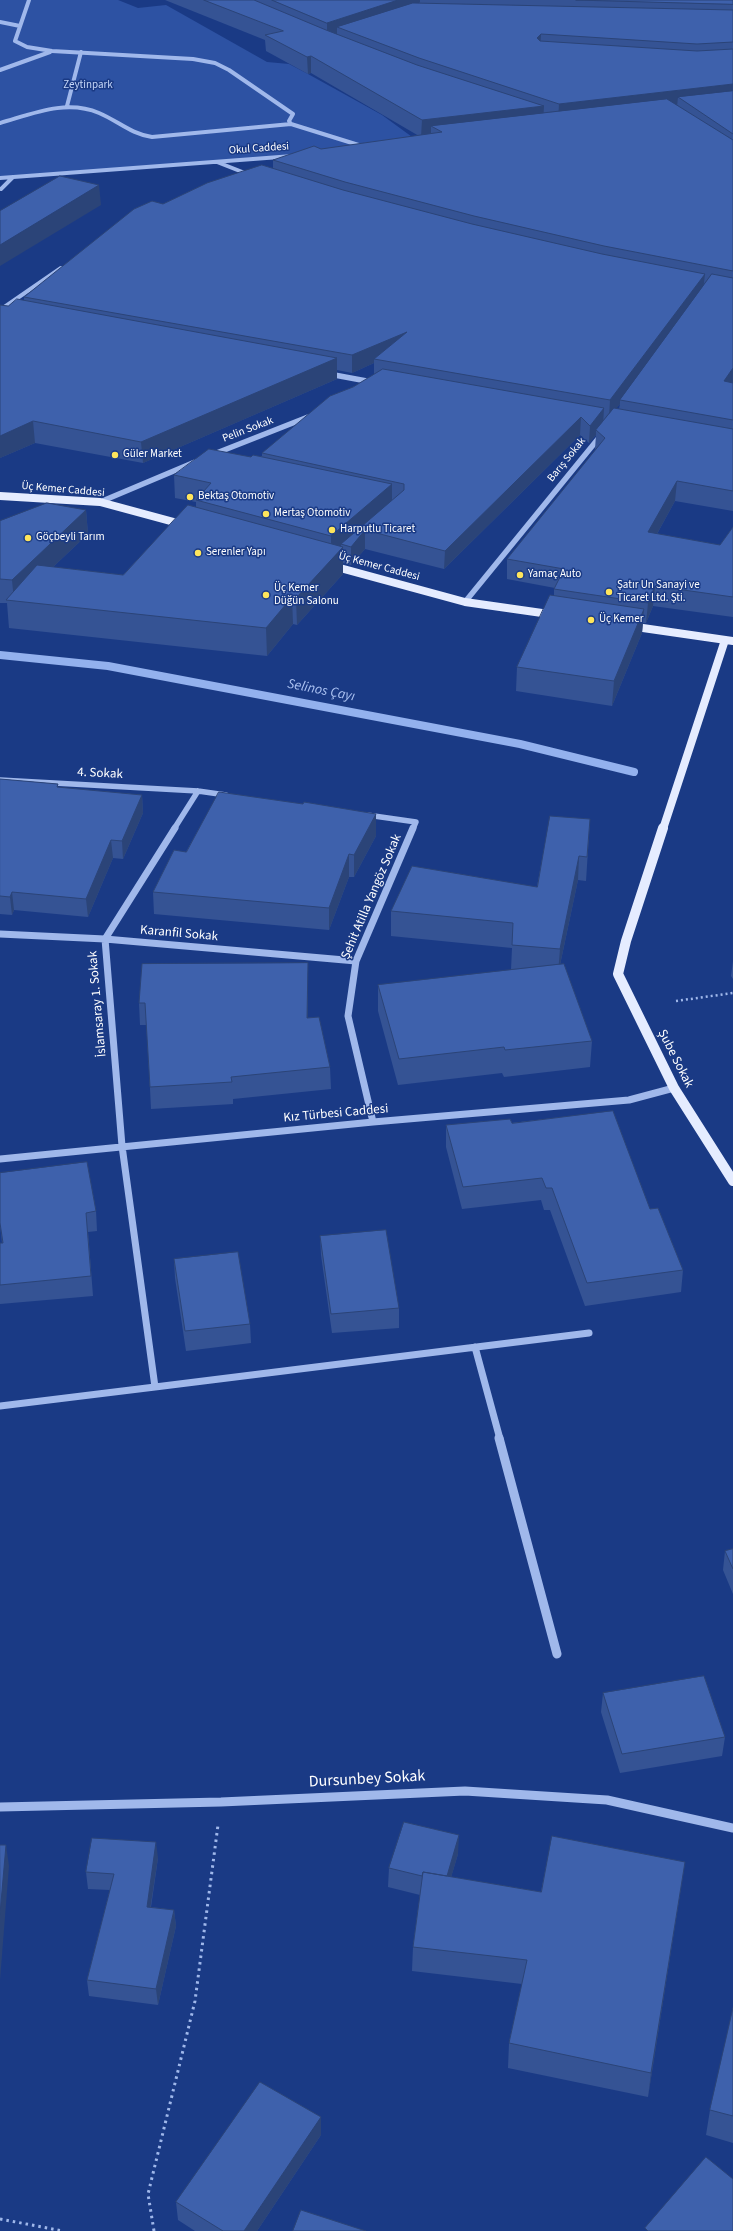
<!DOCTYPE html>
<html>
<head>
<meta charset="utf-8">
<style>
	body { margin:0 }
	canvas { display:block; background:#1a3a85 }
</style>
</head>
<body>
<canvas width="733" height="2231"></canvas>
<script>
const ctx = document.querySelector('canvas').getContext('2d');
ctx.lineJoin = 'round';
function paint(path, color) { ctx.fillStyle = color; ctx.fill(path, 'evenodd'); }
function trace(path, color, width, dash) { ctx.strokeStyle = color; ctx.lineWidth = width; ctx.lineCap = dash ? 'butt' : 'round'; ctx.setLineDash(dash || []); ctx.stroke(path); }
function label(font, color, halo, rows, align = 'center') {
  ctx.font = font + ' "Source Sans 3",sans-serif'; ctx.lineWidth = 3; ctx.setLineDash([]); ctx.textBaseline = 'middle'; ctx.strokeStyle = halo; ctx.fillStyle = color; for (const [text, x, y, turn = 0] of rows) {
    ctx.save(); ctx.translate(x, y); ctx.rotate((+turn || 0) * Math.PI / 180); ctx.textAlign = isNaN(turn) ? turn : align; if (halo) ctx.strokeText(text, 0, 0); ctx.fillText(text, 0, 0); ctx.restore();
  }
}
paint(new Path2D(`
	M0,0h118l20,8 28,-3 101,57 22,2 19,10 74,41 37,27 -128,14 -291,22z`), '#2d52a3');
trace(new Path2D(`
	M0,655l108,11 412,78 114,28`), '#93b1ee', 8);
trace(new Path2D(`
	M676,1001l57,-8`), '#a0b8eb', 2.5, [2, 3]);
trace(new Path2D(`
	M0,2219l63,12
	M154,2231l-6,-37 47,-193 23,-176`), '#a0b8eb', 3, [2.5, 4]);
trace(new Path2D(`
	M0,22l20,4
	M0,70l50,-18
	M67,106l14,-54
	M0,123c32,-9 66,-24 99,-10 19,8 32,21 53,24l139,-13 -2,-3 4,-7 -64,-44 -14,-7 -22,-4 -141,-8 -25,-4 -12,-6 14,-41
	M291,124l74,23
	M217,162l33,13
	M0,178l293,-22
	M1,189l12,-12
	M0,310l61,-42`), '#a0b8eb', 4);
trace(new Path2D(`
	M329,374l43,8
	M214,454l94,-37
	M100,502l95,-40
	M465,602l137,-168
	M0,780l198,11 28,4
	M367,815l49,7 -3,7
	M174,829l24,-38`), '#a0b8eb', 5.5);
trace(new Path2D(`
	M175,828l-70,111 17,207 33,241 434,-54
	M0,934l105,5 251,22
	M373,1122l-25,-106 8,-55 57,-133
	M0,1159l373,-37 256,-22 45,-12
	M475,1347l25,92
	M0,1406l155,-19`), '#a0b8eb', 7);
trace(new Path2D(`
	M499,1438l58,216
	M0,1807l221,-5 244,-11 142,9 126,28`), '#a0b8eb', 9);
trace(new Path2D(`
	M0,496l100,6 85,23
	M329,565l136,37 91,13
	M629,626l104,15
	M663,829l62,-189`), '#e5ecff', 8);
trace(new Path2D(`
	M663,828l-37,113 -8,33 56,114 59,93`), '#e5ecff', 10);
paint(new Path2D(`
	M165,0h568v511l-58,-10 -18,33 63,11 13,-18v90l-80,-11 -7,17h-3l-1,10 -30,73 -96,-15 1,-24 37,-71v-7l1,-1 -48,-9v-20l89,-109 -1,-1 1,-14 -7,8 -9,-8 -136,134 -79,-20 -14,16 -8,-2v11l-46,51 -4,-1 -26,32 -258,-28 -2,-25h-7v-82l86,-11 2,24 -35,33 70,8 73,-68v-5l-21,-4 -1,-23 77,-18 11,-1v-3l91,-66 21,-12v-12l-22,10 -15,-3v9l-194,84 -108,-20 -35,15v-153l8,1 16,-5v-4l139,-93 110,-36v-8l48,-11 98,-13 -108,-63 -3,1 -42,-23 -1,-11zM620,404l-1,5 -3,-1z
	M0,779l58,5v3l84,8 1,18 -20,46 -10,-1 -25,59 -74,-7 -2,5 -12,-1z
	M303,804l73,10v22l-22,41h-5l-20,53 -175,-16 -1,-22 33,-40z
	M590,819l-4,62 -8,-1 -18,85 32,76 -2,26 -86,10 -2,-4 -104,12 -20,-74v-26l133,-15 1,-22 -121,-12v-25l146,-24z
	M733,961v18l-2,-3z
	M308,984v34l22,49 1,22 -98,10v5l-82,5 -4,-84h-7l-1,-22z
	M512,1123l138,86 33,61 -2,22 -96,14 -35,-96h-6l-3,-10 -79,9 -16,-62v-22z
	M96,1211l1,20 -9,1 5,64 -93,8v-61h2l-2,-19z
	M320,1236l79,72v20l-67,5 -11,-78z
	M174,1259l76,65 1,19 -65,8 -11,-73z
	M733,1549v45l-10,-24 2,-19z
	M603,1693l122,44 -3,19 -102,17 -19,-61z
	M458,1854l-7,23 90,15 140,-5 -33,210 -140,-29 1,-25 13,-59 -110,-13 1,-24 7,-52 -32,-8 1,-19z
	M158,1858l-7,49 23,3 2,16 -18,79 -69,-9 -2,-16 23,-90 -22,-1 -2,-17z
	M733,2008v135l-27,-8 4,-25z
	M321,2135l-64,96h-62l-17,-11 -2,-18z`), '#355394');
paint(new Path2D(`
	M398,0h22v2l-10,10 -73,15v9l-10,3v-16z
	M541,34l-1,17 -3,-13z
	M311,56v17l-3,1 -1,-17z
	M733,84v17l-55,-4 -1,10 -119,14 1,-17z
	M544,106l-1,17 -112,3v10l-10,1 1,-17z
	M99,185l2,20 -101,61v-21z
	M705,274l-2,17 -83,109v4l-11,14 1,-18z
	M407,332l-33,27v4l-22,10v-18z
	M337,358v21l-194,84 -2,-21z
	M733,368v16l-9,-3z
	M604,408l-1,18 -7,4v5l-7,8 1,-17z
	M581,417l-1,18 -136,134 1,-18z
	M33,421l2,22 -35,15v-22z
	M677,481l-2,20 -28,51 1,-20z
	M392,484v23l-27,23v19l-14,16v-18l-10,-3v4l2,-1v27l-46,51 -1,-27 35,-39v-23z
	M86,510l2,24 -71,67h-3l-2,-21z
	M655,586l-2,20 -7,17 2,-20z
	M292,597l1,27 -26,32 -1,-28z
	M644,609l-2,24 -30,73 2,-25z
	M142,795l1,18 -20,46 -1,-18z
	M376,814v22l-22,41v-22z
	M111,840l2,18 -25,59 -2,-18z
	M349,854v23l-20,53v-22z
	M579,856l-1,24 -20,94 2,-25z
	M12,892l2,18 -2,5 -2,-18z
	M308,963v77l-1,-22z
	M459,1835l-1,19 -14,47 1,-19z
	M156,1842l2,16 -10,65 -1,-16z
	M6,1845l3,21 -9,114v-66z
	M685,1862l-4,25 -33,210 3,-24z
	M174,1910l2,16 -18,79 -2,-16z
	M321,2117v18l-64,96h-13z`), '#2b4478');
const building = new Path2D(`
	M204,0h50l72,30 91,35 127,41 -122,14 -111,-64 -4,1 -42,-22 18,-4z
	M272,0h126l-71,23z
	M576,0h157v4z
	M413,3l320,7v32l-36,2 -156,-10 -4,4 3,3 157,10 36,-2v35l-174,20 -140,-46 -82,-31z
	M733,91v43l-55,-37z
	M667,99l66,41v131l-129,-25 -130,-30 -129,-34 -72,-22 41,-14 7,3 121,-17 -11,-6z
	M262,165l81,25 129,34 130,30 103,20 -95,126 -236,-41 33,-27 -55,23 -328,-58 110,-88 18,-8 11,3 44,-21z
	M60,176l39,9 -99,60v-34z
	M712,274l21,4v90l-9,13 9,2v37l-113,-20z
	M17,299l320,59 -196,84 -108,-21 -33,15v-131l8,1z
	M383,369l221,39 -14,18 -9,-9 -136,134 -80,-21 -14,17 -10,-3 63,-54v-6l-142,-31 68,-57 23,-9z
	M614,408l119,21v62l-56,-10 -29,51 72,13 13,-18v70l-78,-11 -7,17 -94,-14 10,-20 -57,-10 98,-121 -9,-8z
	M209,449l42,8 2,-2 139,29 -61,52 -135,-36 15,-17 -37,-8z
	M47,503l39,7 -74,70 -12,-1v-58z
	M188,505l155,42 -47,51 -4,-1 -26,31 -260,-28 31,-35 86,10z
	M550,595l94,14 -30,72 -97,-14z
	M0,779l58,5 -1,3 85,8 -20,46 -11,-1 -25,59 -74,-7 -2,5 -10,-1z
	M219,792l84,12 1,-2 72,12 -22,41 -5,-1 -20,54 -176,-16 21,-42 12,2z
	M550,816l40,3 -3,38 -8,-1 -19,93 -48,-4 1,-22 -122,-12 21,-45 125,21z
	M308,963l-1,55 12,-1 11,50 -99,10 1,5 -82,5 -5,-84h-6l3,-39z
	M564,964l28,77 -87,9 -1,-3 -105,12 -21,-74z
	M613,1111l37,98 8,-1 25,62 -96,13 -35,-95h-6l-4,-10 -79,9 -17,-62 64,-6 2,4z
	M87,1162l9,49 -10,2 5,63 -91,9v-42h3l-3,-20v-50z
	M386,1230l13,78 -68,6 -11,-78z
	M238,1252l12,72 -65,7 -11,-72z
	M733,1549v20l-8,-18z
	M704,1676l21,61 -103,17 -19,-61z
	M404,1822l55,13 -12,41 -24,-4 -1,4 -33,-8z
	M552,1836l133,26 -34,211 -142,-30 18,-83 -114,-13 10,-75 118,20z
	M92,1838l64,4 -9,65 27,3 -18,79 -69,-9 27,-106 -28,-2z
	M0,1845h6l-6,69z
	M733,2008v108l-23,-6z
	M260,2082l61,35 -77,114h-21l-47,-29z
	M706,2157l27,22v52h-85l-3,-3z
	M301,2210l65,21h-73z`);
paint(building, '#3e61ac');
trace(building, '#2b4478', 1);
for (const [x, y, r, color] of [
	[115,455,4,"#fee55c"],
	[190,497,4,"#fee55c"],
	[266,514,4,"#fee55c"],
	[332,530,4,"#fee55c"],
	[28,538,4,"#fee55c"],
	[198,553,4,"#fee55c"],
	[520,575,4,"#fee55c"],
	[609,592,4,"#fee55c"],
	[266,595,4,"#fee55c"],
	[591,620,4,"#fee55c"]
]) { const dot = new Path2D(); dot.arc(x, y, r, 0, 2 * Math.PI); ctx.fillStyle = color; ctx.fill(dot); trace(dot, '#1a3a85', 1.5); }
label('11px', '#c5d6f8', '#1a3a85', [
	["Zeytinpark",88,86]
]);
label('11px', '#fff', '#1a3a85', [
	["Okul Caddesi",259,149,-4],
	["Pelin Sokak",248,430,-21],
	["Barış Sokak",567,460,-51],
	["Üç Kemer Caddesi",63,490,5],
	["Üç Kemer Caddesi",379,567,15]
]);
label('11px', '#fff', '#1a3a85', [
	["Güler Market",123,455],
	["Bektaş Otomotiv",198,497],
	["Mertaş Otomotiv",274,514],
	["Harputlu Ticaret",340,530],
	["Göçbeyli Tarım",36,538],
	["Serenler Yapı",206,553],
	["Yamaç Auto",528,575],
	["Şatır Un Sanayi ve",617,586],
	["Ticaret Ltd. Şti.",617,599],
	["Üç Kemer",274,589],
	["Düğün Salonu",274,602],
	["Üç Kemer",599,620]
], 'left');
label('13px', '#fff', '#1a3a85', [
	["4. Sokak",100,774,3],
	["Şehit Atilla Yangöz Sokak",372,897,-67],
	["Karanfil Sokak",179,934,5],
	["İslamsaray 1. Sokak",98,1004,-95],
	["Şube Sokak",675,1059,63],
	["Kız Türbesi Caddesi",336,1114,-5]
]);
label('italic 14px', '#acc3f3', '#1a3a85', [
	["Selinos Çayı",321,691,11]
]);
label('16px', '#fff', '#1a3a85', [
	["Dursunbey Sokak",367,1780,-3]
]);
</script>
</body>
</html>
